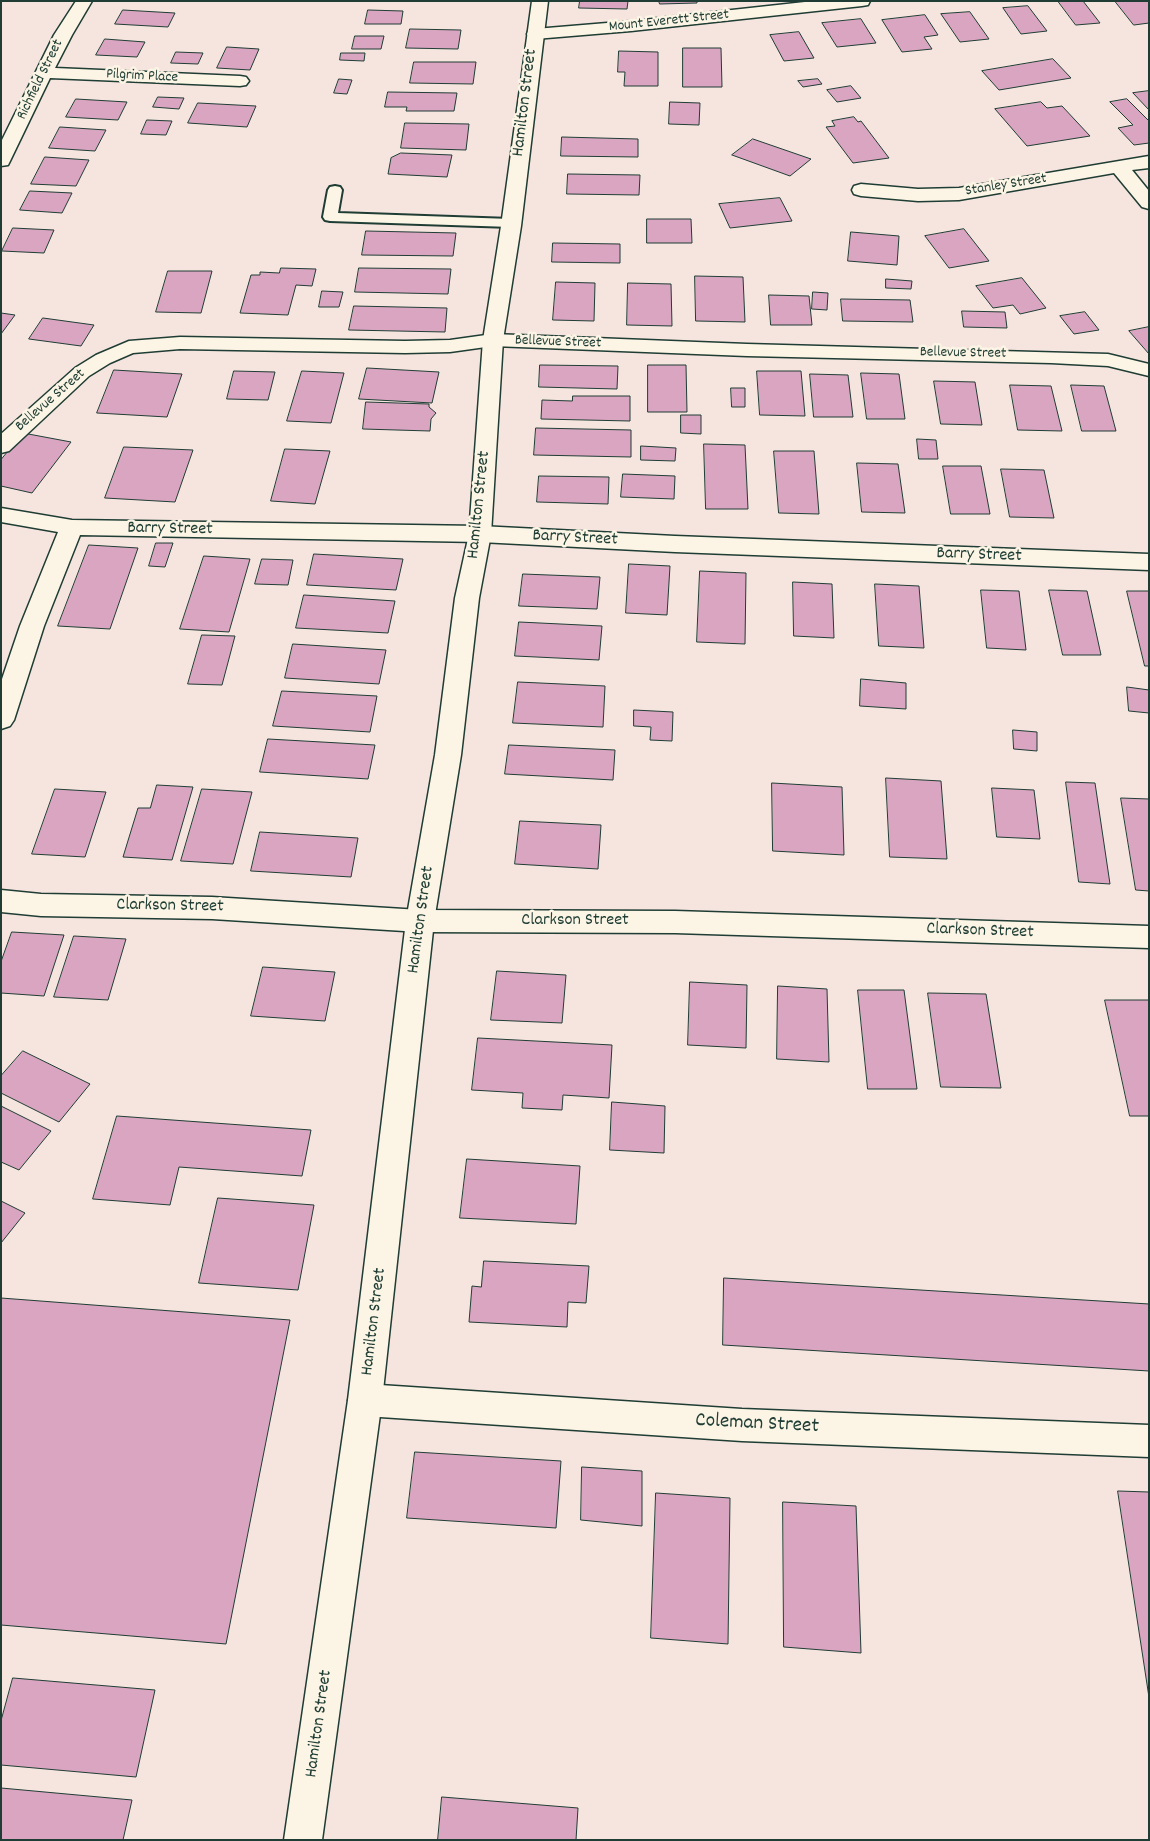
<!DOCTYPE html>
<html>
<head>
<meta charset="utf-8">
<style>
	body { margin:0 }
	#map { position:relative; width:1150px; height:1841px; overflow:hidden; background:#f5e5de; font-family:Dekko,sans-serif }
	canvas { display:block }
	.frame { position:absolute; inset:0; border:2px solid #1f3d34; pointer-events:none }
</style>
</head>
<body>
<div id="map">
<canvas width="1150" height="1841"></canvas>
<div class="frame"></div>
</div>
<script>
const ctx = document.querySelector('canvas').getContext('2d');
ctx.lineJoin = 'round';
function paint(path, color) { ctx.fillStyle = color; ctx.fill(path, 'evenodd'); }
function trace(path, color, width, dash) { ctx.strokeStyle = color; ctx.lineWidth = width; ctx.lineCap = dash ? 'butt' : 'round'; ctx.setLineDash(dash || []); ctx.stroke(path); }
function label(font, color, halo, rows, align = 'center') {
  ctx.font = font + ' Dekko,sans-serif'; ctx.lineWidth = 5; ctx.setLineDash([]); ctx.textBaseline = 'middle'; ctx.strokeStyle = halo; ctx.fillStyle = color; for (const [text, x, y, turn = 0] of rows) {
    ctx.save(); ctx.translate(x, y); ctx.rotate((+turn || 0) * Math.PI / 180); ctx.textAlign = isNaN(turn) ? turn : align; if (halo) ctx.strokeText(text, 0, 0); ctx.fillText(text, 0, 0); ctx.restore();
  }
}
const building = new Path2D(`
	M580,1h48l-1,8 -48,-1z
	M659,1h38v2l-37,1z
	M1058,1h25l17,22 -24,2z
	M1115,1h34v22l-15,2z
	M1028,6l19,25 -26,3 -18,-26z
	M123,10l52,3 -7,14 -53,-3z
	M368,10l35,1 -2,13h-36z
	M970,12l19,27 -29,3 -19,-28z
	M925,15l13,20 -14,2 8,12 -30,3 -20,-32z
	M861,19l15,24 -39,4 -15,-24z
	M410,29l51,1 -3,19 -52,-1z
	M799,32l15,26 -30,3 -14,-26z
	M355,36h29l-3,13h-29z
	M105,39l40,3 -8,15 -41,-2z
	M227,47l32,2 -9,21 -33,-2z
	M683,48h38l1,39h-39z
	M619,51l39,1v34h-34l1,-14h-7z
	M176,52l27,1 -5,11 -27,-1z
	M341,53h24l-1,8 -24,-1z
	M1053,59l18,19 -72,12 -17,-19z
	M414,62h62l-3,22 -63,-1z
	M339,79l13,1 -5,14 -13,-1z
	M818,79l4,5 -19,3 -5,-6z
	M851,86l10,12 -24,4 -10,-12z
	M1149,91v19l-16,-17z
	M388,92l69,1 -3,18h-48l1,-4h-22z
	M158,97l26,1 -5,11 -26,-2z
	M76,99l51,3 -9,18 -52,-3z
	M1127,99l22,22v22l-15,2 -16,-17 15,-3 -23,-23z
	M670,102l30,1 -1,22 -30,-1z
	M1041,102l6,6 15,-2 28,30 -63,10 -32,-37z
	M198,103l58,3 -9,21 -59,-4z
	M854,117l4,5 3,-1 28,37 -36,5 -27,-36 9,-1 -3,-5z
	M147,120l25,1 -6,14 -25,-1z
	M405,123l64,1 -3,26 -65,-2z
	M60,127l46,3 -11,21 -46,-3z
	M562,137l76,2v18l-77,-1z
	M753,139l58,20 -21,17 -58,-21z
	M401,153l51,2 -5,22 -59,-3 3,-16z
	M45,157l44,3 -13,26 -45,-2z
	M568,174l72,1 -1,20 -72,-1z
	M30,191l42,2 -10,20 -42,-3z
	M780,198l12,23 -62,7 -11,-24z
	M647,219h44l1,24h-45z
	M13,228l41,2 -10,23 -42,-2z
	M964,229l25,32 -40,7 -24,-32z
	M366,231l90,2 -3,23 -91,-1z
	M851,232l48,4 -2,29 -49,-4z
	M553,243l67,1v19l-68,-1z
	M281,268l35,1 -4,17 -16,-1 -8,30 -48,-2 11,-38h9v-3l19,1z
	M359,268l92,1 -3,25 -93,-2z
	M168,271h44l-11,42 -45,-1z
	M695,276l48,1 2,45 -49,-1z
	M1022,278l24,30 -26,6 -7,-9 -20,3 -17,-22z
	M886,279l26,2 -1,8 -25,-1z
	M556,282l39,1 -1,38 -41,-1z
	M628,283l43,1 1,42 -45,-1z
	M322,291l21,1 -4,15h-20z
	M813,292l15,1 -1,17 -15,-1z
	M769,295l40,1 3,29h-41z
	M841,299l69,1 3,22 -70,-1z
	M354,306l93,2 -2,24 -96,-2z
	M962,311l43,1 2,16 -43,-1z
	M1085,312l14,18 -25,4 -14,-18z
	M1,313l14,2 -14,19z
	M43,318l51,7 -13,21 -52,-7z
	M1149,327v27l-20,-23z
	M540,365l78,1 -1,23 -78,-2z
	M648,365h38l1,47h-39z
	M367,368l72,4 -7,31 -73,-4z
	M114,370l68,4 -15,43 -70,-4z
	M234,371l41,1 -7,28 -41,-1z
	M302,371l42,2 -13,50 -44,-2z
	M757,371h44l4,45 -45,-1z
	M861,373l38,1 6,45h-38z
	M810,374l38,1 5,42h-39z
	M934,381l41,1 7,43 -41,-1z
	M1010,385l41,1 11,45 -44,-1z
	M1071,385l33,1 12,45h-34z
	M731,388h14v19h-13z
	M573,396h57v25l-89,-2 1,-19 30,1z
	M366,402l63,2v3l7,6 -5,6 -1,12 -67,-2z
	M681,415h20v19l-20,-1z
	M536,428l95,2v27l-97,-2z
	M23,433l48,9 -39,51 -31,-7v-26z
	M917,439l19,1 2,19h-19z
	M704,444l41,1 3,64h-42z
	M641,446l35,2 -1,13 -34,-1z
	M124,447l69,3 -18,52 -70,-4z
	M285,449l45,2 -15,53 -44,-3z
	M774,451h40l5,63 -40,-1z
	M857,463l41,1 7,49 -43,-1z
	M943,466h38l9,48h-39z
	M1001,469l43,1 10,48 -44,-1z
	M623,474l52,2 -1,23 -53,-2z
	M539,476l70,1 -1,27 -71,-2z
	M156,543h17l-8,24 -16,-1z
	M89,545l49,3 -28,81 -52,-3z
	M314,554l89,5 -7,31 -89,-5z
	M204,556l46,3 -21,73 -49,-3z
	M262,559l31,1 -5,25 -33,-1z
	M629,564l41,2 -3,49 -41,-2z
	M700,571l46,2 -1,71 -48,-2z
	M523,574l77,3 -3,32 -78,-3z
	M793,582l39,2 2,54 -40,-2z
	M875,584l44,2 5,62 -45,-2z
	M981,590l38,1 7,59 -39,-2z
	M1049,590l38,1 14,64h-38z
	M1127,591h22v75h-4z
	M304,595l91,6 -7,32 -92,-5z
	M519,622l83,4 -3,34 -84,-4z
	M202,635l33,1 -13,49 -34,-1z
	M293,644l93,6 -7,34 -94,-6z
	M861,679l45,4v26l-46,-3z
	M518,682l87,4 -2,41 -90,-4z
	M1127,687l22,3v23l-20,-2z
	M282,691l95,5 -7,36 -97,-6z
	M634,710l39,2 -1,29 -22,-1 1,-13 -17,-1z
	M1013,730l24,2v19l-23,-2z
	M268,739l107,6 -7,34 -108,-7z
	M509,745l106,5 -2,30 -108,-6z
	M886,778l55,3 6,78 -57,-2z
	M1066,782l29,1 15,101 -31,-2z
	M772,783l70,4 2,68 -71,-4z
	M157,785l36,2 -21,73 -49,-3 15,-49h12z
	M992,788l42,2 6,49 -43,-2z
	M55,789l51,3 -21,65 -53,-3z
	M202,789l50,3 -19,72 -52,-3z
	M1121,798l28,1v92l-13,-1z
	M520,821l81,4 -3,44 -83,-5z
	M260,832l98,6 -7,39 -100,-6z
	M12,932l52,3 -20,61 -43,-3v-31z
	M74,936l52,3 -18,61 -54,-3z
	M263,967l72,5 -10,49 -74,-5z
	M497,971l69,4 -4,48 -71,-3z
	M690,982l57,3 -1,63 -58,-3z
	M778,986l49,3 2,73 -52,-3z
	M858,990h46l13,99h-49z
	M928,993l58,1 15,94 -60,-1z
	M1105,1000h44v116h-19z
	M478,1038l134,7 -3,53 -46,-3 -1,15 -40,-2 1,-15 -51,-3z
	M23,1051l67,33 -31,38 -58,-29v-17z
	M612,1102l53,4 -1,47 -54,-3z
	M1,1106l50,25 -32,39 -18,-8z
	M117,1116l194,14 -9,46 -123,-9 -9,38 -77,-6z
	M467,1159l113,7 -4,58 -116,-6z
	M218,1198l96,7 -16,85 -99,-7z
	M1,1201l24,12 -24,30z
	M484,1261l105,5 -3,37 -18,-1 -1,25 -98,-5 3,-36 9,1z
	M724,1278l425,26v67l-426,-26z
	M1,1298l289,22 -64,324 -225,-19z
	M415,1452l146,9 -5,67 -149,-10z
	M582,1467l60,4v55l-61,-6z
	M1118,1491l31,1v205z
	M656,1493l74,5 -2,146 -77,-6z
	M783,1502l73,4 5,147 -77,-6z
	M13,1678l142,12 -19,87 -135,-12v-44z
	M1,1788l131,12 -9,40h-122z
	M442,1797l136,11 -2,32h-138z`);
paint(building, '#d9a5c1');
trace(building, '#1f3d34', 1);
const lane = new Path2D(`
	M335,186l5,1 2,3 -4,23 173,6 5,1 2,3 -2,3 -5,1 -181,-6 -5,-1 -2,-3 5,-27 2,-3z`);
const street = new Path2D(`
	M76,1h16l-20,34 -17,33 185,8 6,1 3,4 -3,4 -6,1 -190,-8 -40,83 -2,4 -7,1v-24l53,-107z
	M814,1h56l-2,4 -6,1 -231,25 -96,8 -6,-1 -2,-4 2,-4 6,-1 96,-8z
	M1149,156v12l-17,2 17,21v18l-7,-2 -28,-34 -155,27 -41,1 -57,-5 -7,-2 -2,-4 2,-4 7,-2 57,5 41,-1z
	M493,334l254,10 361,10 41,10v12l-41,-10 -57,-3 -304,-7 -254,-10 -43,6 -45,1 -225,-4 -47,4 -23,10 -21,13 -80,75 -8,2v-19l74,-66 21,-13 33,-14 51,-4 225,4 45,-1z
	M1,508l71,12 408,6 195,10 474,18v16l-474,-18 -195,-10 -400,-7 -36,91 -30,94 -4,6 -9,3v-47l19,-56 38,-94 -57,-10z
	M1,890l40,4 171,3 208,13 255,1 474,15v22l-474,-15 -255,-1 -208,-13 -171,-3 -40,-4z
	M365,1384l377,25 407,16v32l-407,-16 -377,-25 -12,-5 -5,-11 5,-11z`);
const secondary = new Path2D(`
	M532,1h16l-27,225 -18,114 -12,194 -12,64 -18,157 -27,166 -52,479 -60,440h-38l64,-440 58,-479 29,-166 20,-157 14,-64 14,-194 18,-114z`);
trace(lane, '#1f3d34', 4);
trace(street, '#1f3d34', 3);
trace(secondary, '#1f3d34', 3);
paint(lane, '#fcf5e5');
paint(street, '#fcf5e5');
paint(secondary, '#fcf5e5');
label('15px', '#1f3d34', '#fcf5e5', [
	["Mount Everett Street",669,22,-6],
	["Pilgrim Place",142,77,3],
	["Richfield Street",41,80,-64],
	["Stanley Street",1006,186,-9],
	["Bellevue Street",558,343,2],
	["Bellevue Street",963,354,1],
	["Bellevue Street",51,401,-41]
]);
label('18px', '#1f3d34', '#fcf5e5', [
	["Hamilton Street",526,103,-83],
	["Hamilton Street",480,505,-84],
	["Barry Street",170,530,1],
	["Barry Street",575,539,3],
	["Barry Street",979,556,2],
	["Clarkson Street",170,907,1],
	["Hamilton Street",422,920,-82],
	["Clarkson Street",575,922],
	["Clarkson Street",980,932,2],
	["Hamilton Street",375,1322,-83],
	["Hamilton Street",320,1724,-82]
]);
label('21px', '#1f3d34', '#fcf5e5', [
	["Coleman Street",757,1425,3]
]);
</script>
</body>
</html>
